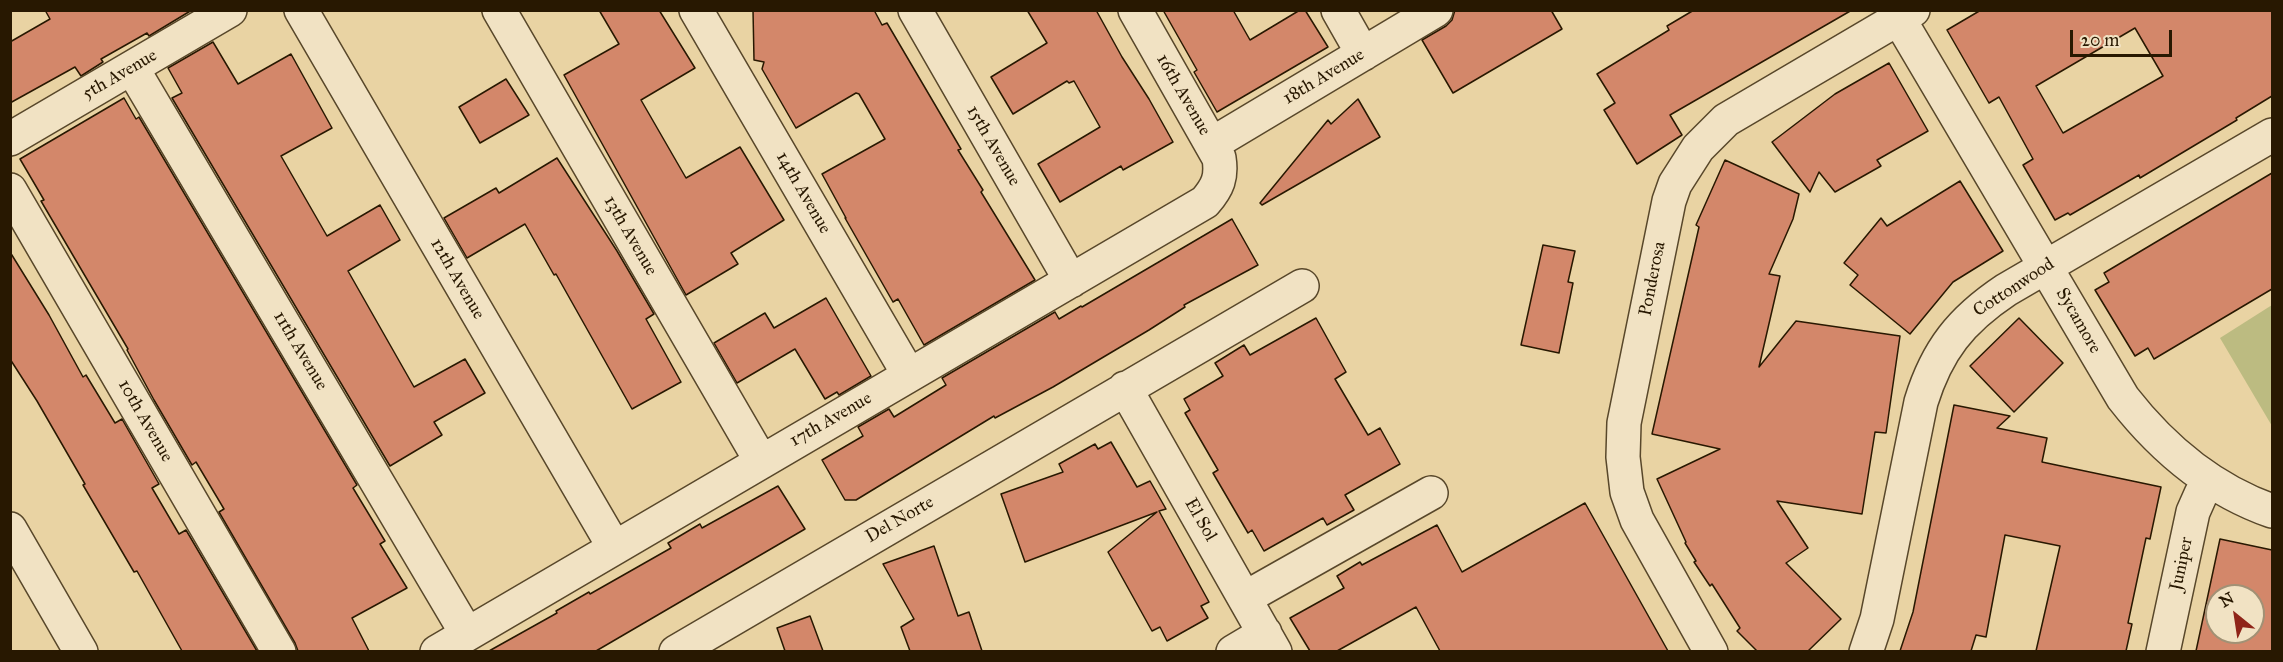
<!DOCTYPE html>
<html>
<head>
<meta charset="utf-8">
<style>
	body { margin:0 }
	#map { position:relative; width:2283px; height:662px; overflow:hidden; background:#e9d3a3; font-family:"IM FELL Great Primer",serif }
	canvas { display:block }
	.frame { position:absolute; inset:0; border:12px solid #281801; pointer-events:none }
	.north { position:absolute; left:2205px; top:584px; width:60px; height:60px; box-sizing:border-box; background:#f1e2c3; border:2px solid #a19175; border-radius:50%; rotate:330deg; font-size:16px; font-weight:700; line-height:24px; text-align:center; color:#281801 }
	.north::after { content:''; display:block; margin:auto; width:21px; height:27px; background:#8f2418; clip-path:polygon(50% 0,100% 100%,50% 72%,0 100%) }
	.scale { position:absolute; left:2070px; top:30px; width:102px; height:27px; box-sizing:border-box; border:3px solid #281801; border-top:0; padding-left:8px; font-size:18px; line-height:21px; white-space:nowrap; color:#281801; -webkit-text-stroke:4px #f1e2c3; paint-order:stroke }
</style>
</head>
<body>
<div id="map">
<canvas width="2283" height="662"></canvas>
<div class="frame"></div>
<div class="north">N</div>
<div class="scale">20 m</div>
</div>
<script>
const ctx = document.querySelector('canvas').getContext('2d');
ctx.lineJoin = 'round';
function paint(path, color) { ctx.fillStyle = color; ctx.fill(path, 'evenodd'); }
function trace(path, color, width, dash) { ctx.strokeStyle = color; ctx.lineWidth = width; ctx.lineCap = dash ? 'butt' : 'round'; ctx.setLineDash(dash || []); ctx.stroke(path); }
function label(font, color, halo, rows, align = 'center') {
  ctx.font = font + ' "IM FELL Great Primer",serif'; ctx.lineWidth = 5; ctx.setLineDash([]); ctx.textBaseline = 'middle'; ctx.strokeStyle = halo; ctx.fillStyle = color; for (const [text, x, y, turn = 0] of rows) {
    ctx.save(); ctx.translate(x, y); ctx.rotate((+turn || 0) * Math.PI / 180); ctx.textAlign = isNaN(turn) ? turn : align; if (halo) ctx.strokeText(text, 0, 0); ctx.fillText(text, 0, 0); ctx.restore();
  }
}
paint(new Path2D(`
	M2272,305v121l-52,-88z`), '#bcbb81');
const building = new Path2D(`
	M45,10h147l-43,26 -2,-3 -46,26 2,3 -22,14 -6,-9 -65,36v-61l40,-23z
	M599,10h60l36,58 -54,32 45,78 54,-31 44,73 -53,33 7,11 -52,31 -122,-220 55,-31z
	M753,10h121l8,15 5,-2 74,126 -3,1 25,40 -2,2 54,88 -111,65 -26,-46 -5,3 -48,-84h1l-24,-44 63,-35 -26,-45 -3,-1 -60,35 -34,-59 2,-7 -10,-2z
	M1027,10h69l26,47 27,42 24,43 -50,28 -2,-4 -61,36 -22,-38 62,-37 -26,-46 -5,2 -2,-2 -54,33 -22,-37 56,-34z
	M1163,10h70l17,30 50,-30h5l23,37 -111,65 -23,-40 3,-2z
	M1455,10h96l11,19 -109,64 -31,-53 24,-14 6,-6z
	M1694,10h158l-182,105 12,20 -45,29 -33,-54 11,-7 -18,-29 72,-44 -2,-4z
	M1981,10h291v86l-36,22 1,2 -97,58 -1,-3 -69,40 -2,-2 -13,7 -32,-55 10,-6 -34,-62 -10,6 -42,-73zM2135,28l28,48 -100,57 -27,-47z
	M213,42l25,42 53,-30 41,74 -51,28 46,80 53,-31 20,35 -52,31 66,116 51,-28 20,34 -51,29 8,13 -52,31 -218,-368 10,-5 -14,-25z
	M1889,63l39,68 -51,29 4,6 -46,26 -16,-20 -9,20 -38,-50 63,-48z
	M506,79l23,36 -49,28 -21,-36z
	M124,98l12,21 3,-2 218,368 -4,3 32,53 -5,3 27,44 -55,30 17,33h-71l-3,-8 -76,-131 5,-3 -28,-47 -4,3 -38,-65 -27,-50 1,-1 -87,-148 3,-1 -24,-41z
	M1358,99l22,38 -118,68 -2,-2 68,-83 3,4z
	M557,158l60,93 37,63 -8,5 35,63 -49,27 -76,-135 -2,1 -29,-51 -58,34 -23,-40 52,-30 3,5z
	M1725,160l74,34 -6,25 -24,55 11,2 -21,91 37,-46 104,15 -14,97 -11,-1 -13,82 -85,-13 31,47 -22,15 55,56 -33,32h-51l-20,-20 3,-3 -28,-44 -2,2 -16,-24 2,-1 -11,-18 1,-1 -29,-63 63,-30 -68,-15 47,-207 -3,-2z
	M2272,173v116l-118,70 -6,-11 -13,8 -40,-66 14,-8 -5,-9z
	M1960,181l43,70 -50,31 -43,52 -60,-49 8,-10 -14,-12 37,-45 6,8z
	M1232,219l26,46 -74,40 1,2 -36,23 -96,57 -58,31 -1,-2 -138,84h-11l-23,-40 41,-24 -5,-9 31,-18 5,8 52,-32 -4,-7 113,-66 4,7 22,-13 1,1z
	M1543,245l32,6 -7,31 5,1 -14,70 -38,-8z
	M10,252l39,63 34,62 3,-2 29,48 7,-4 37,65 -7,4 27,46 7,-4 71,121h-75l-45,-80 -3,1 -51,-87 2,-1 -48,-83 -27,-42z
	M826,298l45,78 -32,19 -2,-3 -12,7 -30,-50 -58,34 -23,-40 51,-30 9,15z
	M1316,318l30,54 -11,7 33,56 12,-7 20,36 -55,31 9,15 -27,15 -4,-7 -59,33 -12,-21 -4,3 -35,-60 5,-3 -33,-57 5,-3 -6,-11 39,-23 -8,-13 29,-18 6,10z
	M2019,318l44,45 -49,49 -44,-46z
	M1954,405l56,11 -13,12 50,10 -5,24 119,25 -11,52 -4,-1 -18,85 4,1 -6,27h-90l24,-105 -55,-11 -19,102 -10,-2 -5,16h-71l13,-39z
	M1111,442l26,45 13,-6 16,28 -7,2 50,91 -8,4 7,12 -41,23 -7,-14 -8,4 -44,-79 49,-40 -132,50 -24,-68 62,-22 -4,-8 36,-20 3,5z
	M778,486l27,43 -209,122h-107l68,-38 -1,-2 33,-19 1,2 81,-46 -3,-5 32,-19 2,4z
	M1585,503l83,148h-228l-24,-44 -79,44h-27l-20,-33 54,-30 -7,-12 23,-14 2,3 75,-40 25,47z
	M2220,539l52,11v101h-76zM2217,596h36v36h-36z
	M934,546l24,70 11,-4 13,39h-72l-9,-24 13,-8 -31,-55z
	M810,616l13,35h-38l-8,-23z`);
paint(building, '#d3876a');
trace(building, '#281801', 1.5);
const minor = new Path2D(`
	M301,10l313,537
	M499,10l262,451
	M696,10l213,365
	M915,10l156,271
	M1338,10l25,44
	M1899,19l224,379c39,50 89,92 149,113
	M132,68l335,566
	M10,139l220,-129
	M1212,144l224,-134
	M10,190l269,462
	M1125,388l150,264
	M10,529l71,123
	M1245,598l186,-105
	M437,652l768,-450c13,-15 17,-25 14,-44l-84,-148
	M676,652l626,-366
	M1233,652l32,-19
	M1711,652l-74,-132 -10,-28 -4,-35 1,-34 45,-222 6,-17 23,-36 28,-28 187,-110
	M1866,652l11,-33 44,-217c16,-52 40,-82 85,-112l266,-155
	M2163,652l30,-140 8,-18 10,-13`);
trace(minor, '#58472a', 36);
trace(minor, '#f1e2c3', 33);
label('18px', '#281801', '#f1e2c3', [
	["5th Avenue",120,75,-30],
	["18th Avenue",1324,77,-31],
	["16th Avenue",1183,95,60],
	["15th Avenue",993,146,60],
	["14th Avenue",803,193,60],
	["13th Avenue",630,236,60],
	["12th Avenue",457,279,60],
	["Ponderosa",1653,279,-79],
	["Cottonwood",2014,288,-33],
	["Sycamore",2078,321,60],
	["11th Avenue",300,351,59],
	["17th Avenue",831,420,-30],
	["10th Avenue",145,421,60],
	["Del Norte",900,520,-30],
	["El Sol",1200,520,60],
	["Juniper",2182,564,-78]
]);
</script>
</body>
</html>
